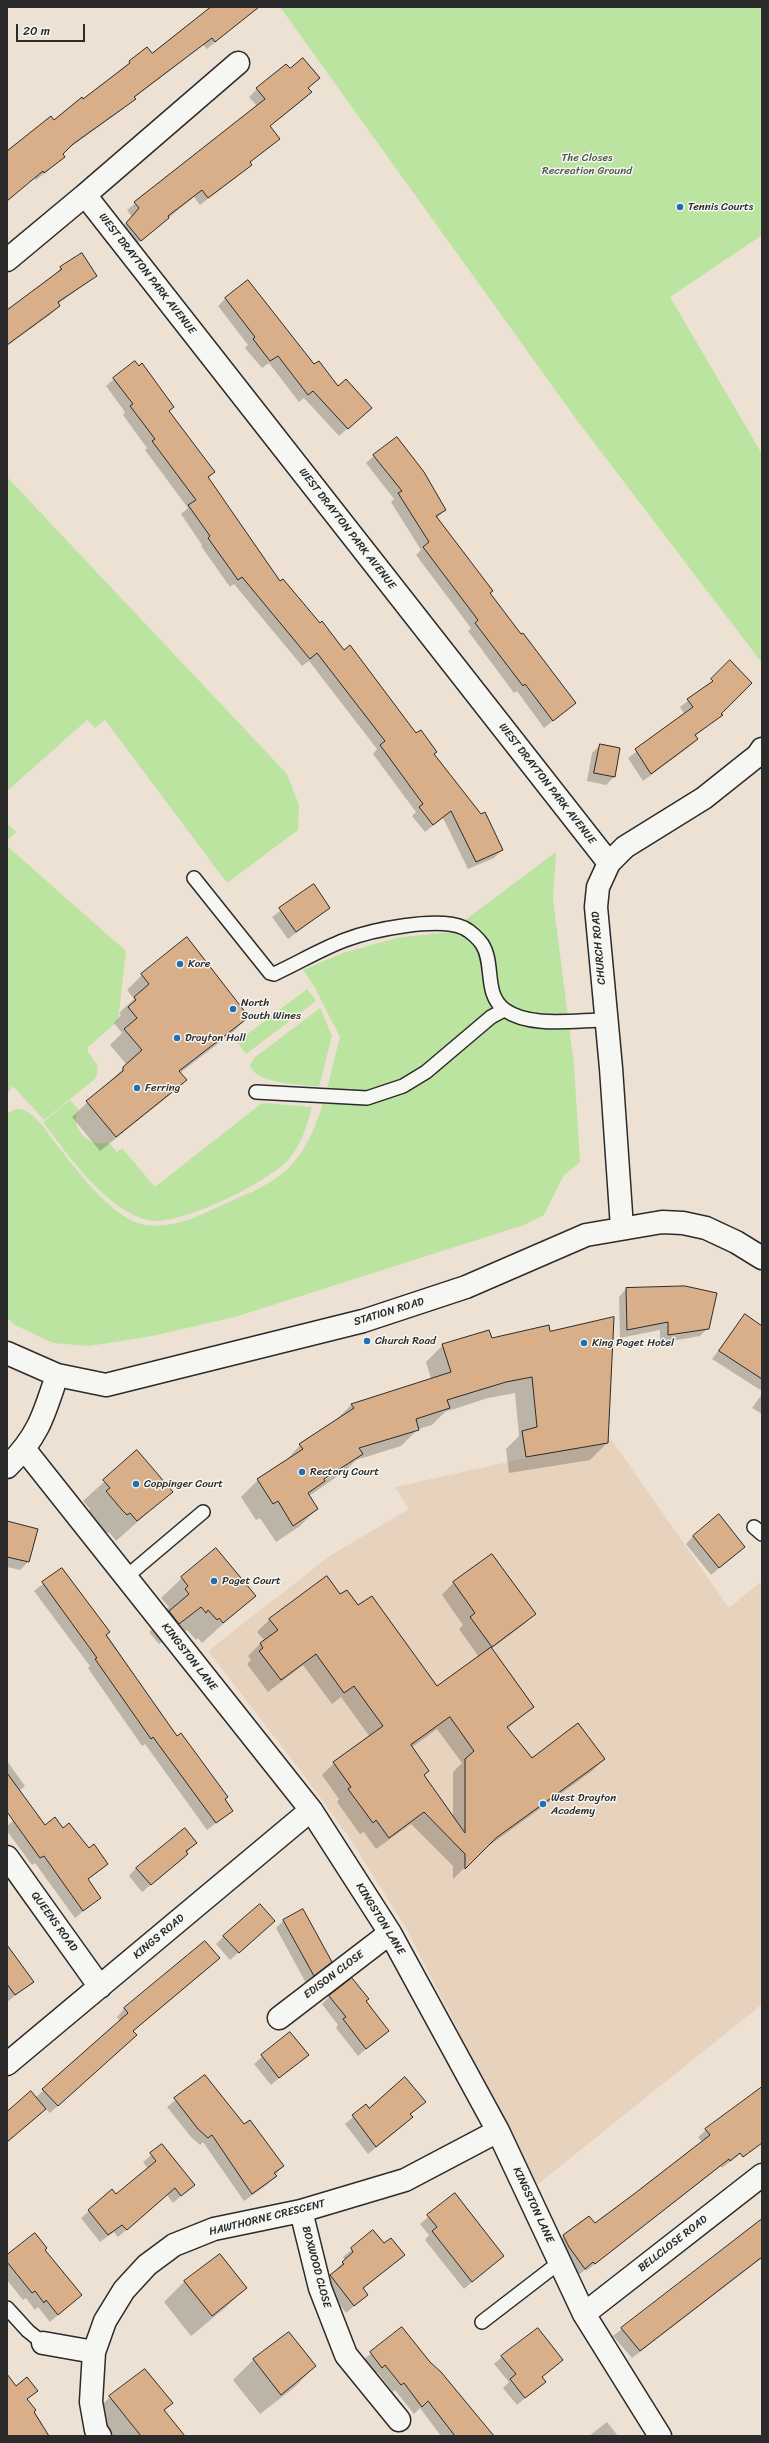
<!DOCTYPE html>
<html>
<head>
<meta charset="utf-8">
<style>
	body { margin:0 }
	#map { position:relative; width:769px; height:2443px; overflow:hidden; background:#ede1d3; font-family:Sriracha,sans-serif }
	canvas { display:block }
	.frame { position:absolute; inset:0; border:8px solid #2b2b2b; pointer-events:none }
	.scale { position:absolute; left:16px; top:24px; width:69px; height:18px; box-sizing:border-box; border:2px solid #2b2b2b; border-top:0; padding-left:5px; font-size:12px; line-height:14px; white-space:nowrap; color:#2b2b2b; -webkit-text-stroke:3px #f6f6f2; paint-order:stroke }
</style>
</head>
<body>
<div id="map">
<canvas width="769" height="2443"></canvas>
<div class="frame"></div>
<div class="scale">20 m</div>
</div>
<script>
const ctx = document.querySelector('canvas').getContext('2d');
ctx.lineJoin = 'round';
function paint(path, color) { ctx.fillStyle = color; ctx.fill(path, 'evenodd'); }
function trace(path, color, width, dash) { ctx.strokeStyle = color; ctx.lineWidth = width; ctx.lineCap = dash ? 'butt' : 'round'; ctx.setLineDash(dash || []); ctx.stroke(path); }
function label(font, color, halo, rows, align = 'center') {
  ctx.font = font + ' Sriracha,sans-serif'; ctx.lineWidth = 3; ctx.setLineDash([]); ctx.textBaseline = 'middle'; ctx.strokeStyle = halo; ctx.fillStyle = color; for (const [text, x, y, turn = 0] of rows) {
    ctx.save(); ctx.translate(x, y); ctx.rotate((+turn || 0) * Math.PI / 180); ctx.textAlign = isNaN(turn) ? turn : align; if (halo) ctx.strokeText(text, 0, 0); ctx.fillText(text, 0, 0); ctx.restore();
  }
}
paint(new Path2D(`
	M611,1439l118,169 33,-27v423l-225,181 -131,-257 -57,-91 -49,-67 -92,-119 123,-96 78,-46 -14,-22z`), '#e7d2bd');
paint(new Path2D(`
	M280,7h482v228l-92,62 92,157v209l-186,-244z
	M7,477l280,297 12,31 -1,25 -71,53 -122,-163 -10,8 -8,-8 -80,71z
	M7,823l9,9 -9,9z
	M7,846l119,105 -8,70 -30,26v5l10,14 -2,12 -52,42 -31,-34 -6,8z
	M556,852l-3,47 21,166 6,97 -16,13 -20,40 -20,10 -289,92 -83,19 -63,10 -36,-3 -38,-18 -8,-7v-204c5,-3 8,-6 14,-5 14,4 24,20 32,31 21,26 58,79 92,85 26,4 53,-8 75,-19 17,-8 36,-15 52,-25 48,-30 54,-94 68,-144l-26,-51 -11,-16 40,-17 53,-15 53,-6z
	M307,989l9,12 -70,53 -9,-12z
	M320,1008l12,28 -13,51c-16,-3 -66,-3 -69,-22l4,-7z
	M70,1100l9,10c-9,12 3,30 17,33 4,1 9,0 13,0l8,9 5,-4 33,39 107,-84 50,4c-5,19 -10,36 -23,52 -20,23 -112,69 -142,61 -42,-11 -79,-65 -104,-98z`), '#bbe4a0');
paint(new Path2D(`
	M213,7h26l7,9 -39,33 -4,-4 -69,53 -8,9 -62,45 -2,2 2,3 -8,7 -20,16 -2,-2 -27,22v-47l76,-53 47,-38 22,-7z
	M289,70l29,8 -10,10 2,4 -7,8 -34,27 9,12 -29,24 2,2 -8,7 -43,33 -6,-8 -62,51 -13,-17 13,-14 -5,-7 130,-104 -8,-9 8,-8z
	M61,267l35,9 -38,28 1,2 -8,8 -44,32v-35l47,-35z
	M225,299l113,89 25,27 -24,21 -35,-38 -5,4 -30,-39 -7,5 -17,-20 3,-3 -30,-39z
	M114,379l59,28 -4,5 45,60 -6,6 72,104 64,69 89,104 69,95 -8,8 -26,11 -25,-51 -18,14 -13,-16 4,-4 -43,-58 4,-5 -68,-88 -7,5 -68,-82 -4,3 -29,-41 1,-1 -21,-31 7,-6 -43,-58 2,-2 -24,-33 2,-3 -19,-26z
	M374,456l71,54 -8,8 52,76 86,109 -31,25 -27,-37 -3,2 -46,-62 3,-3 -55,-73 5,-5 -30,-48 3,-3 -28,-36z
	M730,662l-9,53 -26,21 2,3 -8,8 -46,34 -15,-23 57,-43 -5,-8 25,-19z
	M600,745l14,32 -8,8 -19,-4 5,-28z
	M313,886l16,22 -41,31 -16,-22z
	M142,975l106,42 -15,15 -53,41 5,7 -15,15 -70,56 -28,-34 55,-52 -17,-20 12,-12 -8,-10 7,-8 -2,-2 15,-14 -7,-9z
	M626,1289l82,39 -8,8 -40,7v-13l-40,8 -1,-41z
	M745,1315l17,13v63l-50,-32z
	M550,1332l57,111 -17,17 -81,13 -3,-24 13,-13 -4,-43 -27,5 -43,14 -13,13 -14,4 -17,17 -45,14 -11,11 -36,25 8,13 -17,17 -24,16 -16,-24 -4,2 -15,-23 17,-17 26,-17 16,-18 35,-24 17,-17 79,-25 -5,-17 17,-17zM344,1465v3l-24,15 -1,-2z
	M762,1394v20l-10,-6z
	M137,1452l34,40 -55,49 -7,-9 -3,2 -5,-4 -14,-17 3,-4 -7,-8z
	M7,1523l30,7 -9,32 -8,8 -13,-3z
	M693,1536l51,11 -33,28 -25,-31z
	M492,1555l43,59 -12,11 -32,24 42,58 -26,22 25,30h72l-12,12 -109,79 -30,29v-13l-42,-42 -35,25 -12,-17 -4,2 -23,-32 2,-3 -17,-24 12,-12 36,-26 -29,-40 -9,7 -29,-39 -35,27 -21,-28 4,-4 -3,-4 16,-16 -7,-8 12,-12 57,-42 13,18 19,11 79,80 42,-30 -20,-28 4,-4 -21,-30 11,-12zM437,1729l25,34 -9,9v46l-30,-42 -12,-28z
	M62,1569l115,168 55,74 -25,19 -62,-86 -3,2 -54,-78 2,-2 -56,-75z
	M182,1578l72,18 -52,47 -4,-5 -2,2 -9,-10 -2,2 -5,-5 -21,17 -10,-12 19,-18 -3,-4 4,-3 -8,-9z
	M7,1761l18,25 -18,16z
	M30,1807l15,20 18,2 44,35 -19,16 12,17 -25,21 -40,-55 -3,2 -25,-34v-5z
	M195,1843l-16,19 -37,30 -13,-16 7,-8z
	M284,1920l47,42 -25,21 -30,-55z
	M266,1929l-36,31 -14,-16 8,-8z
	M204,1942l7,24 -79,66 -5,11 -77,70 -5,-5 -38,34v-29l28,-15 85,-77 -3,-4 7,-8z
	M7,1946l26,36 -26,20z
	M330,1996l35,6 22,29 -29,25 -22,-28 2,-3 -16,-21z
	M290,2033l17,22 -36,30 -17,-21z
	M205,2076l39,50 39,40 -15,18 -24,17 -41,-59 -3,3 -9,-8 -24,-30z
	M762,2088v49l-40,31 -1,-2 -135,105 -1,-1 -8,6 -21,-32 8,-8 31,-11 107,-83 -4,-5 8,-7z
	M424,2102l-14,13 2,2 -8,8 -36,29 -23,-30 21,-18 2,3z
	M162,2146l31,39 -20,18 -6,-8 -49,42 -4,-5 -14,10 -19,-24 8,-7 27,-16 32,-26 -5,-7zM155,2159l6,12 -7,-11z
	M455,2194l47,62 -38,33 -39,-49 4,-5 -9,-11z
	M762,2219v39l-130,100 -19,-22z
	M373,2232l11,13 19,10 -40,34 4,6 -21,18 -23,-29 22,-24 -2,-3z
	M43,2250l38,45 -31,27 -12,-15 -3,3 -9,-12 -3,2 -16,-20v-24z
	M220,2255l26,33 -21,20 -34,28 -27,-34 20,-20z
	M402,2328l90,108h-51l-21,-28 -6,6 -19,-24 -2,2 -16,-20 -4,3 -11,-14z
	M289,2334l26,32 -20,21 -35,27 -27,-34 20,-20z
	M502,2357l60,3 -21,18 3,4 -27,23 -14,-17 6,-6 -15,-18z
	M36,2391l-9,9 16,25 -2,2 4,9h-38v-42z
	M110,2397l62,6 -9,8 20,25h-79l-14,-19z
	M607,2422l11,14h-29z`), '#0003');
const building = new Path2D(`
	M211,7h48l-44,35 -3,-4 -78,59 2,2 -63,45 -10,10 2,3 -21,16 -1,-2 -36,30v-50l44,-35 3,4 28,-23 1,2 47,-36 -1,-2 18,-14 5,6z
	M303,58l17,20 -12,10 4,4 -42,34 10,13 -30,23 2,3 -44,33 -6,-8 -34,26 1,2 -28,23 -15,-18 13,-15 -5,-6 131,-103 -9,-11 30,-24 4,4z
	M82,253l15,23 -39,26 2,4 -53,39v-35l55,-41 -2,-2z
	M248,280l66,84 5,-3 19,25 8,-7 26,29 -24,21 -35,-38 -5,4 -30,-39 -8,5 -17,-22 2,-2 -30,-39z
	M135,361l4,5 3,-3 32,44 -5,4 46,61 -7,5 72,104 3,-2 37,44 2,-2 22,29 6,-5 66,88 5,-3 16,22 -3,2 47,60 4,-2 18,38 -27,12 -25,-51 -18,14 -14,-18 4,-3 -43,-59 5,-4 -68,-88 -7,6 -68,-82 -4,3 -30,-42 2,-2 -22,-31 8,-5 -44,-59 3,-2 -25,-33 3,-2 -20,-26z
	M397,437l27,35 22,38 -10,6 57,75 -3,2 31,41 2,-1 53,70 -23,18 -28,-37 -2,2 -48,-63 3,-3 -55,-73 6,-5 -31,-49 4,-2 -29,-36z
	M730,660l22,23 -31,31 2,1 -28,20 3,4 -47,35 -16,-25 58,-42 -6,-8 26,-18 -2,-2z
	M600,744l20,4 -5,29 -21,-4z
	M314,884l16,24 -34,24 -17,-24z
	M187,937l62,80 -70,54 8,9 -71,57 -30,-36 37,-30v-4l19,-17 -18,-21 13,-11 -9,-11 8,-7 -2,-3 15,-13 -8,-10z
	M685,1286l32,7 -8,36 -41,6v-13l-41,8 -1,-42z
	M745,1314l17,12v53l-43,-28z
	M614,1317l-6,126 -82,14 -4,-26 15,-4 -5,-50 -26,5 -59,18 3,8 -34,11 3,11 -60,18 4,6 -39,25 1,2 -17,12 10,16 -25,17 -15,-25 -5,3 -16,-25 46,-30 -4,-5 55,-36 -3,-4 100,-32 -9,-28 47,-14 3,8 57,-13 1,6z
	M137,1450l36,42 -36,29 -7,-8 -3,2 -5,-5 -16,-19 4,-3 -7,-8z
	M719,1514l26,33 -26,21 -26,-32z
	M7,1521l31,8 -9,33 -22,-5z
	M216,1548l40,48 -33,27 -4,-5 -2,2 -9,-10 -2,3 -5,-6 -22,17 -10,-13 20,-17 -4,-5 3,-3 -7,-9z
	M492,1554l44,60 -44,33 -22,-30 5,-4 -22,-31z
	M62,1568l48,64 -4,3 71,101 4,-3 47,64 -3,2 8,12 -17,12 -63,-86 -2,2 -56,-80 2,-1 -55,-76z
	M327,1576l13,18 7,-4 11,15 14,-9 65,90 54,-39 43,60 -27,20 25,31 46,-35 27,36 -109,79 -31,31v-15l-41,-42 -35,26 -13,-18 -3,3 -25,-34 3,-2 -18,-25 50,-36 -29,-40 -10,7 -28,-39 -35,26 -22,-29 4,-3 -3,-5 18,-13 -9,-11zM450,1717l24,34 -9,8v74l-41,-58 5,-4 -18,-26z
	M7,1773l38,52 10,-8 8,11 6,-5 20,25 5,-4 14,20 -20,15 13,19 -18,13 -39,-55 -4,2 -33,-46z
	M185,1828l12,15 -11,8 2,3 -37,31 -15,-17z
	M260,1904l15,17 -36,32 -16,-17z
	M303,1909l29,53 -18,14 -31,-56z
	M205,1941l15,17 -87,73 4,4 -79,71 -16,-17 86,-76 -4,-5z
	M7,1945l27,37 -19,13 -8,-11z
	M352,1978l17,21 -3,2 23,30 -23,18 -23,-30 3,-2 -17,-21z
	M290,2032l19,23 -30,23 -18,-23z
	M205,2075l39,49 6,-4 34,46 -10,7 3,3 -25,18 -40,-59 -4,3 -10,-9 -24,-31z
	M405,2077l21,25 -16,12 3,3 -37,30 -24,-32 14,-11 3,4z
	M762,2087v56l-19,14 -3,-4 -10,8 -1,-2 -134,105 -2,-2 -8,7 -16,-22 -6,-12 26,-19 6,7 39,-29 76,-59 -5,-6z
	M31,2091l15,18 -39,33v-30z
	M162,2144l33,41 -14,11 -6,-8 -48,42 -5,-5 -14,10 -20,-25 24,-21 4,5 40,-33 -6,-8z
	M455,2193l49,63 -32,26 -40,-51 5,-4 -10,-12z
	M762,2219v38l-122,94 -19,-23z
	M373,2230l11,13 7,-5 14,17 -42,33 5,7 -14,11 -24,-31 14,-11 -2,-2 11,-10 -2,-4z
	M35,2233l12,15 -2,2 37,45 -24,20 -12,-15 -2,3 -9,-12 -3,2 -25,-31v-7z
	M220,2254l27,34 -35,28 -28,-35z
	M402,2327l28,35 11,10 53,64h-39l-27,-35 -6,6 -18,-24 -3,2 -16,-20 -3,3 -12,-16z
	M538,2328l25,32 -21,17 4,5 -21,16 -15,-19 6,-5 -15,-18z
	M289,2332l27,34 -35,29 -28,-36z
	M145,2369l28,34 -9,7 21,26h-44l-32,-40z
	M7,2374l9,12 11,-9 11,14 -11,8 9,11 -2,2 15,24h-42z`);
paint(building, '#d9af8a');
trace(building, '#2b2b2b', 1);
const service = new Path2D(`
	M194,878l76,95 4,1c24,-11 47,-25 71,-34 26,-10 93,-24 119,-12 6,3 14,10 18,16 13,20 1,50 23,66 25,18 71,10 101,10
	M256,1092l111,6 36,-12 23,-14 65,-55 13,-7
	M754,1527l8,7
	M126,1577l77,-65
	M7,2308l21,23 15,12
	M482,2322l78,-60`);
const minor = new Path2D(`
	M238,63l-153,132 524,668
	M7,260l78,-65
	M25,1450l286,360 79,123 108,198 86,183 76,122
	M7,1857l93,130
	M279,2018l111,-85
	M7,2064l304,-254
	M301,2211l19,77 26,67 53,65
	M584,2314l178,-139
	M43,2343l51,9
	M100,2436l-4,-6 -5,-28 3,-50 11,-31 19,-31 23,-25 27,-20 40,-16 87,-18 104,-31 93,-49`);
const tertiary = new Path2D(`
	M622,1228l-11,-160 -15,-161 2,-20 11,-24 16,-16 79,-49 54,-43 4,-6
	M7,1353l50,22 49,10 257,-64 103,-34 120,-52 76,-13 21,1 23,5 30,14 26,16
	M7,1467c31,-30 37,-52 50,-92`);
trace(service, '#2b2b2b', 16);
trace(minor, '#2b2b2b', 25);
trace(tertiary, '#2b2b2b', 25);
trace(service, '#f6f6f2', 13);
trace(minor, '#f6f6f2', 22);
trace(tertiary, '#f6f6f2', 22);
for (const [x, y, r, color] of [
	[680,207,4,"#1f6fb2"],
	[180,964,4,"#1f6fb2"],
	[233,1009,4,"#1f6fb2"],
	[177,1038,4,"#1f6fb2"],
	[137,1088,4,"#1f6fb2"],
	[367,1341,4,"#1f6fb2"],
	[584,1343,4,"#1f6fb2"],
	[302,1472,4,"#1f6fb2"],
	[136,1484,4,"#1f6fb2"],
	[214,1581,4,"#1f6fb2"],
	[543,1804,4,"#1f6fb2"]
]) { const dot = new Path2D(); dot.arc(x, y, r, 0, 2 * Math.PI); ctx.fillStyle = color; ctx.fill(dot); trace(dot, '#f6f6f2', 1.5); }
label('11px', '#4f5948', '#f6f6f2', [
	["The Closes",587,158],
	["Recreation Ground",587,171]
]);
label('11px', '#2b2b2b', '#f6f6f2', [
	["Tennis Courts",688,207],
	["Kore",188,964],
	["North",241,1003],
	["South Wines",241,1016],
	["Drayton Hall",185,1038],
	["Ferring",145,1088],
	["Church Road",375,1341],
	["King Paget Hotel",592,1343],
	["Rectory Court",310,1472],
	["Coppinger Court",144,1484],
	["Paget Court",222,1581],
	["West Drayton",551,1798],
	["Academy",551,1811]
], 'left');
label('11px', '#2b2b2b', '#f6f6f2', [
	["WEST DRAYTON PARK AVENUE",147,274,52],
	["WEST DRAYTON PARK AVENUE",347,529,52],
	["WEST DRAYTON PARK AVENUE",547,784,52],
	["CHURCH ROAD",599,948,-95],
	["STATION ROAD",389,1312,-17],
	["KINGSTON LANE",189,1657,52],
	["KINGSTON LANE",380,1919,58],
	["QUEENS ROAD",54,1922,54],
	["KINGS ROAD",159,1937,-40],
	["EDISON CLOSE",334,1975,-37],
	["KINGSTON LANE",533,2205,65],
	["HAWTHORNE CRESCENT",267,2218,-14],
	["BELLCLOSE ROAD",673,2244,-38],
	["BOXWOOD CLOSE",316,2267,75]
]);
</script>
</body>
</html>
